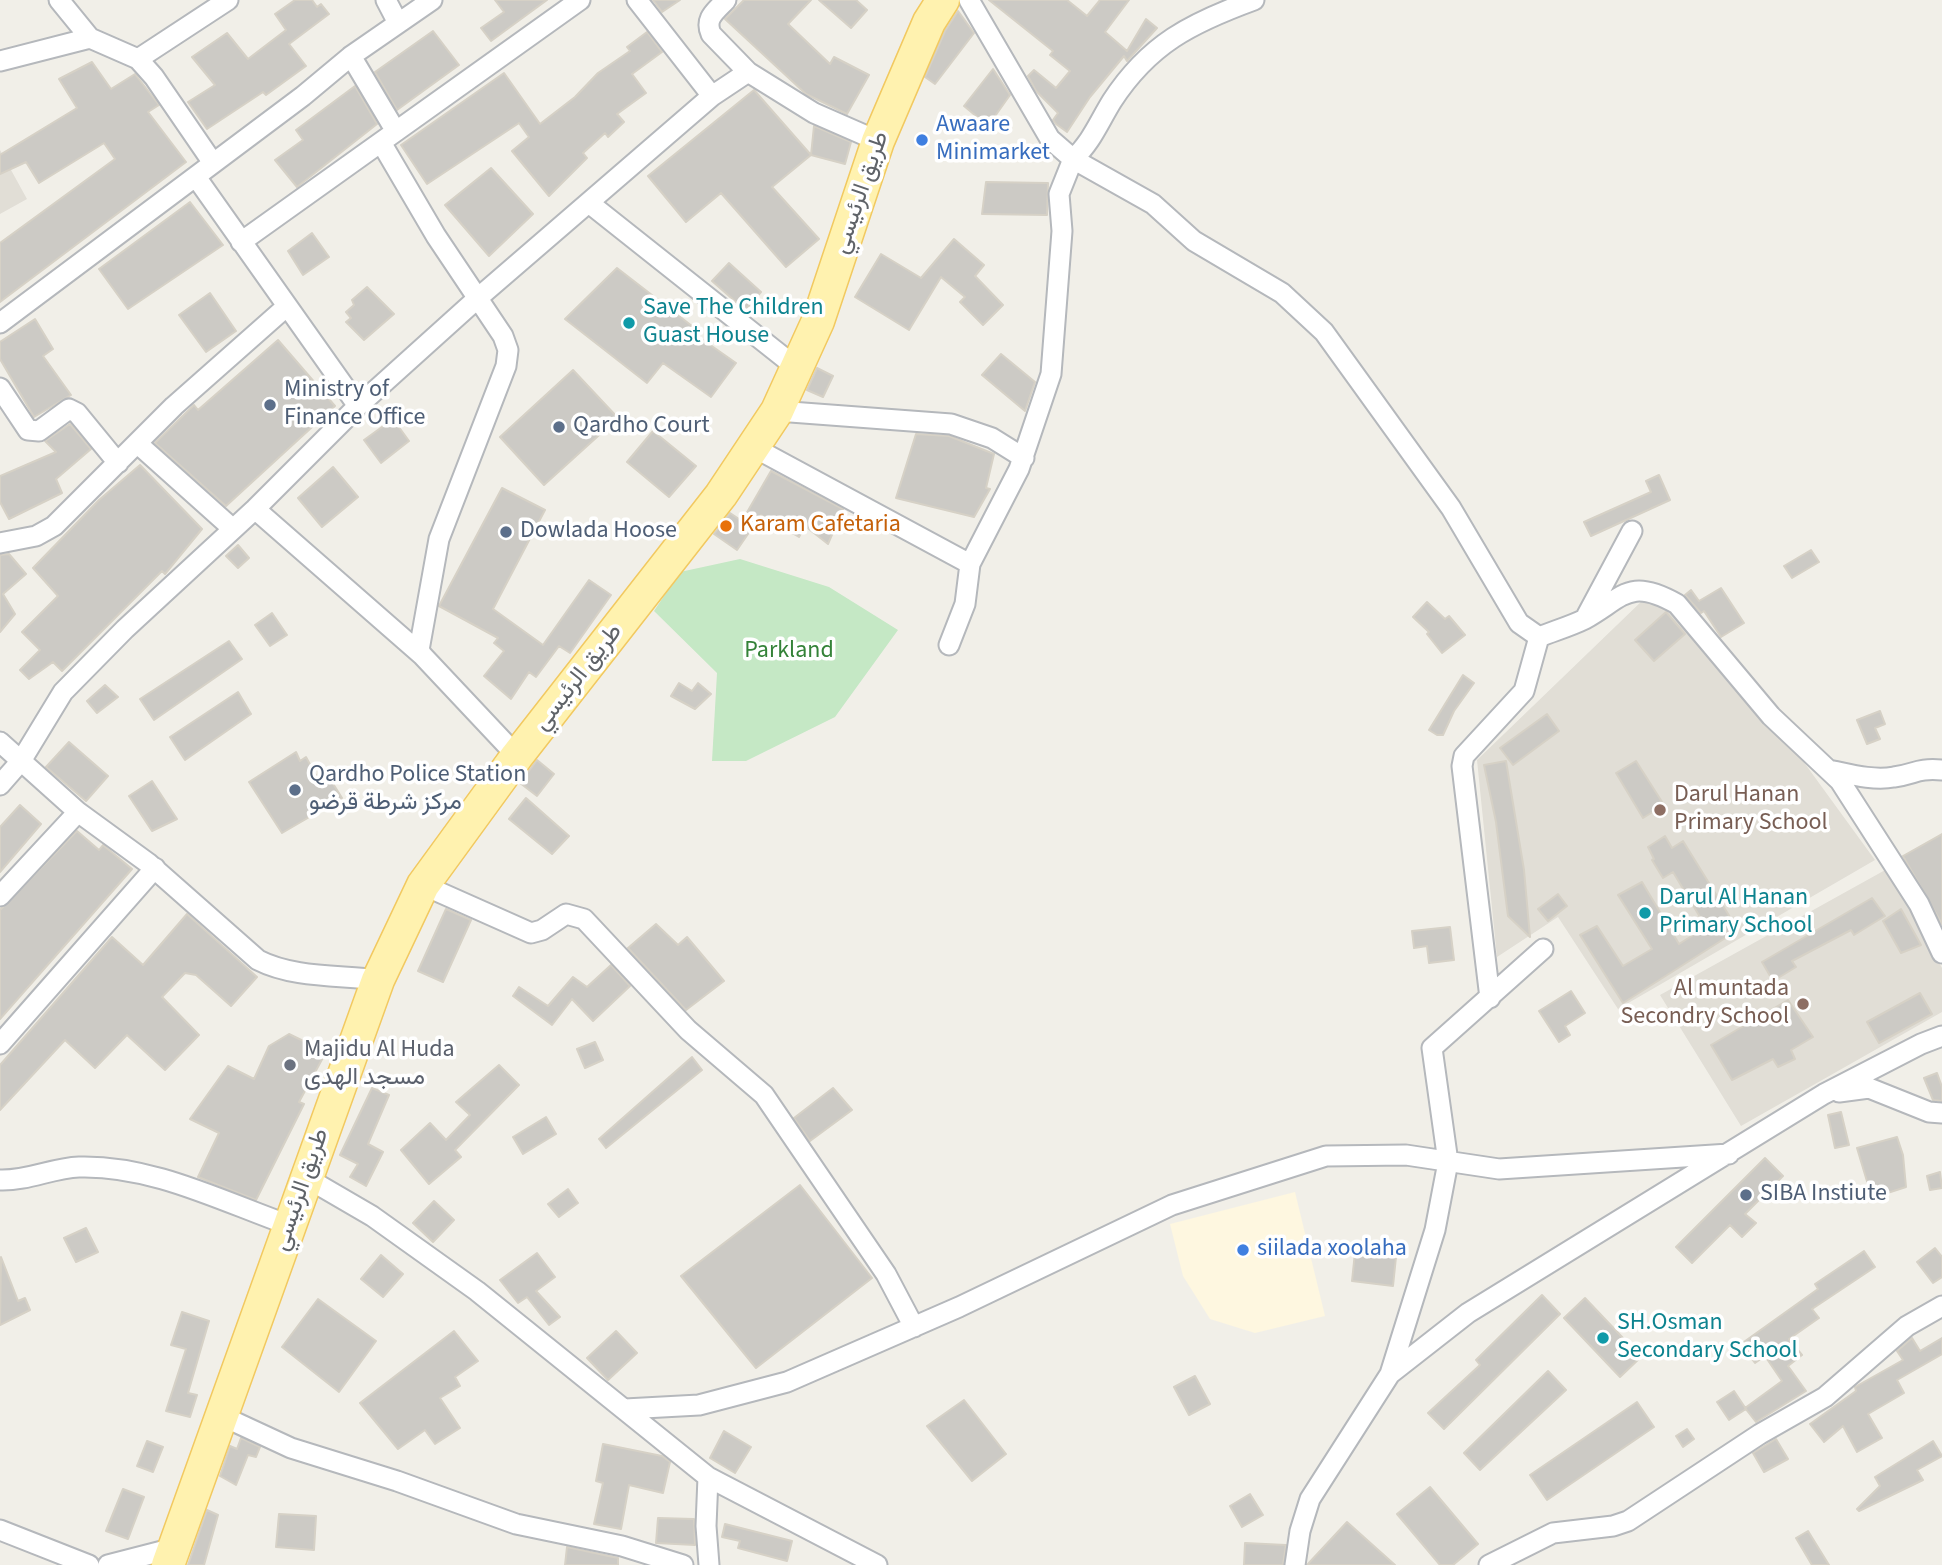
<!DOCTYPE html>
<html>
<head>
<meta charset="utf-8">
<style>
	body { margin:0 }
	canvas { display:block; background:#f1efe8 }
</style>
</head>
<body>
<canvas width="1942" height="1565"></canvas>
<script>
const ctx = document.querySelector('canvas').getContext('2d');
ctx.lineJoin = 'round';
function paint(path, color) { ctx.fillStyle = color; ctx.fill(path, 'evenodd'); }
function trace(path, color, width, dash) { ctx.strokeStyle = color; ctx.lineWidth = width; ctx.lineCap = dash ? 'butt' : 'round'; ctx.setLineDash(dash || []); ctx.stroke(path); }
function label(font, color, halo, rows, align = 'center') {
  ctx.font = font + ' "Source Sans 3",Vazirmatn,sans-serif'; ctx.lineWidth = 7; ctx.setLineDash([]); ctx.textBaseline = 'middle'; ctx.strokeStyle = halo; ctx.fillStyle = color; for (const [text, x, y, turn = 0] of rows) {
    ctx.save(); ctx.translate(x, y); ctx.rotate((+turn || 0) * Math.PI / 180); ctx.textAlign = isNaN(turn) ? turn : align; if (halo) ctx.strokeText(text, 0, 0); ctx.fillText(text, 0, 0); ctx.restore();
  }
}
paint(new Path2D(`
	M1295,1192l30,124 -70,17 -45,-14 -27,-43 -13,-52z`), '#fef7e0');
paint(new Path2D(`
	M0,150l27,49 -27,15z
	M1645,598l23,10 127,142 80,110 -257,149 -60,-92 -61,40 -20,-197z
	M1887,869l55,99v44l-201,114 -81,-131z`), '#e1ded6');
paint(new Path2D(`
	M740,559l89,28 69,43 -63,87 -89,44h-34l5,-88 -63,-62 26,-39z`), '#c5e8c5');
const building = new Path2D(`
	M295,0h17l5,7 4,-3 8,10 -40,30 17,22 -40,29 -3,-3 -56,37 -19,-27 27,-17 -23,-28 35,-24 21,26 38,-29 -11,-16z
	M495,0h52l-56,41 -10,-13 23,-16z
	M653,0h27l-18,12z
	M744,0h67l-23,24 42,40 4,-7 35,18 -22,39 -41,-20 -81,-75z
	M819,0h37l11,10 -16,18z
	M989,0h78l20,16 13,-16h29l-24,32 22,19 19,-32 11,9 -30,33 -3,-5 -34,41 -23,35 -11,-8 -3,-4 5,-7 -22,-22 -8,-15 6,-6 22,18 14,-17 -20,-16 3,-4z
	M958,11l16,22 -39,51 -10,-7 20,-46z
	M433,31l26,34 -62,45 -22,-38z
	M647,32l15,20 -30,22 14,19 -29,21 7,8 -16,15 -3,-4 -22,20 4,5 -38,38 -37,-45 17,-14 -10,-14 -92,61 -26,-39 103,-72 36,51 35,-27 23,-24 32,-22 -3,-4z
	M92,62l19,27 24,-15 24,31 -11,7 38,50 -186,140v-59l115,-84 -11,-16 -65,40 -13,-21 -26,12v-19l77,-47 -18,-29z
	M993,69l17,26 -22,31 -24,-20z
	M355,86l22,38 -80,63 -22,-27 28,-20 -7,-10z
	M754,90l57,65 -39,32 47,52 -33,28 -65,-74 -35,29 -38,-46z
	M814,126l37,16 -6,22 -34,-9z
	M491,168l42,46 -44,42 -44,-51z
	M986,182l62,1 -1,32 -65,-1z
	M190,202l33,43 -95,64 -29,-40z
	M312,233l17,24 -26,18 -15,-24z
	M954,239l30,26 -9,11 28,29 -20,20 -23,-23 5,-5 -24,-20 -32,53 -54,-33 26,-43 40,24z
	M729,263l32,29 -16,18 -33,-29z
	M617,268l75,58 -3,4 47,33 -25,34 -48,-34 -16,20 -82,-64z
	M367,287l27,27 -30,26 -18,-18 5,-4 -5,-6 8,-7 -2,-5z
	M210,293l26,38 -30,21 -27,-37z
	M35,319l18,30 -10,7 28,39 -37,22 -34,-58v-17z
	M278,340l57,66 -109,100 -71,-63 39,-38 4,5z
	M1001,354l34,28 -10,29 -43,-36z
	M817,368l16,8 -10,21 -16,-7z
	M573,370l45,48 -74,67 -44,-48z
	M393,419l16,22 -28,22 -17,-23z
	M70,424l21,25 -35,30 6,14 -53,26 -9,-17v-26l56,-24 -11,-11z
	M653,431l43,35 -27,31 -42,-35z
	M916,434l33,2 45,18 -8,34 4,1 -16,28 -78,-19z
	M140,465l62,64 -37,45 -3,-3 -100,100 -9,-9 -24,17 -9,-9 20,-20 -18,-18 36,-36 -25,-28 66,-68z
	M333,467l25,30 -36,30 -24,-29z
	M771,471l72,38 -15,35 -23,-18 -6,11 -38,-22 -24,35 -23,-16 16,-21 12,8z
	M1659,475l11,25 -79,36 -7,-14 67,-30 -5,-11z
	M502,488l43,22 -52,99 50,36 46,-65 22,15 -41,58 -11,-7 -23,31 -7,-5 -18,27 -27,-23 20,-25 -10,-8 4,-5 -59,-32z
	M238,545l11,13 -11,10 -12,-12z
	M1811,550l8,12 -27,16 -8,-12z
	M9,554l17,20 -23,20 12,20 -15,18v-77z
	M1721,588l23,35 -23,14 -17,-26 -3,2 -16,-18 6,-5 8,11z
	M1427,602l18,17 4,-3 16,19 -23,18 -15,-19 2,-2 -16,-15z
	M1666,612l19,22 -31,27 -19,-21z
	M272,613l15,22 -17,11 -15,-21z
	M229,641l13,18 -88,61 -14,-21z
	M1463,675l11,8 -20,28 -11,24h-6l-8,-5z
	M679,683l13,8 6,-8 13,11 -16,15 -24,-13z
	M105,685l13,12 -21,16 -10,-12z
	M238,692l13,22 -66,46 -15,-23z
	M1880,711l5,13 -10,4 5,11 -13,5 -10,-24z
	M1547,714l12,17 -46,34 -13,-17z
	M69,742l39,34 -22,25 -40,-34z
	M296,752l4,9 6,-4 12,22 9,-5 15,24 -60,35 -33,-51z
	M537,760l17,14 -17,22 -17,-13z
	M1506,761l18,109 6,67 -22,-21 -12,-94 -12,-57z
	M1636,761l28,44 -21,13 -27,-45z
	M152,781l25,38 -25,12 -23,-35z
	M526,798l43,38 -17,18 -43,-35z
	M20,805l21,19 -41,48v-45z
	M77,831l22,19 4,-5 29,24 -132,150v-109z
	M1942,834v90l-39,-68z
	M1665,836l7,12 11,-7 55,89 -115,73 -43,-68 17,-9 26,40 29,-17 -34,-54 24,-13 37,62 27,-17 -33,-55 -10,6 -11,-18 2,-1 -6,-12z
	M1558,894l9,12 -19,15 -10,-12z
	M1872,898l13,18 -31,19 -3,-5 -59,31 4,6 -23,14 -11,-19z
	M446,909l25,11 -28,62 -25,-11z
	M1901,909l20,36 -20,8 -18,-32z
	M187,914l70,63 -26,29 -35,-31 -11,-2 -23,24 37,38 -34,35 -38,-35 -32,33 -30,-28 -65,70v-45l112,-128 31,28z
	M656,924l22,21 9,-8 37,44 -38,29 -58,-62z
	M1450,927l4,33 -25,3 -2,-17 -13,2 -2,-17z
	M611,965l19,21 -37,35 -21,-22 -20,26 -39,-29 6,-9 29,19 25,-29 14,10z
	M1571,991l14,22 -20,13 5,9 -11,7 -20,-31z
	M1920,993l12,21 -53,29 -12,-21z
	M1788,1000l25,37 -22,13 4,9 -17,8 -5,-8 -41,21 -21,-35z
	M289,1034l37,18 -27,50 5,2 -48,96 -58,-23 21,-44 -29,-14 38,-53 26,13 15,-33z
	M595,1042l8,18 -18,8 -8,-19z
	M692,1057l10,13 -96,78 -7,-9z
	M499,1065l20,20 -64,65 6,7 -32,27 -28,-34 29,-27 16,17 24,-25 -14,-13z
	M1937,1073l5,14v14l-9,-1 -9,-22z
	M372,1088l17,7 -21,49 15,8 -17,34 -16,-9 8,-13 -18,-9z
	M833,1088l19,22 -42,31 -16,-23z
	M1841,1112l8,33 -14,3 -7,-33z
	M546,1117l10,17 -33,20 -10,-17z
	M1897,1137l6,18 3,32 -34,11 -15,-50z
	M1765,1158l18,18 -38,38 11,9 -14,14 -12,-12 -38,38 -16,-16z
	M1940,1172l2,16 -12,2 -3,-14z
	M800,1185l72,93 -116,90 -75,-92z
	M568,1189l10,14 -19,14 -11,-13z
	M434,1201l20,19 -21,22 -20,-19z
	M86,1228l12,24 -22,10 -12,-24z
	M1935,1248l7,9v20l-9,6 -16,-21z
	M1864,1251l11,16 -63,42 7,9 -30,21 13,16 -14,11 18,25 -50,31 -11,-14 37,-27 -17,-25 -10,7 -14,-19 77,-55 -3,-5z
	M1355,1252l41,5 -3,29 -41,-5z
	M537,1253l18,24 -19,14 24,26 -11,8 -22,-28 -9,6 -18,-23z
	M381,1255l22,19 -20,23 -22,-18z
	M1,1257l17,44 7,-3 5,12 -30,15z
	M1542,1295l18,19 -116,115 -16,-16 52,-48 -4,-5z
	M1585,1298l56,59 -21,20 -56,-59z
	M318,1299l58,42 -37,51 -57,-45z
	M182,1312l27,9 -21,72 9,2 -7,22 -24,-6 20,-62 -15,-4z
	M454,1331l24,30 -23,16 5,9 -20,12 20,30 -25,16 -10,-14 -27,19 -38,-46z
	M616,1331l21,22 -29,27 -21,-22z
	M1912,1338l8,13 22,-13v16l-45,26 7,13 -36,21 14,24 -25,14 -14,-26 -19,16 -14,-18 46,-33 -1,-4 48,-27 -6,-9z
	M1548,1371l18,19 -86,80 -16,-17z
	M1195,1376l15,28 -21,11 -15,-28z
	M1734,1391l12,18 -17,11 -12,-18z
	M964,1400l42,54 -34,27 -45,-55z
	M1637,1402l17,25 -107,73 -17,-25z
	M1687,1429l7,10 -11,8 -7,-11z
	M724,1431l27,16 -16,26 -25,-15z
	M241,1438l19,9 -4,10 -8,-2 -12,30 -16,-9 10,-30 7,3z
	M1776,1439l12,20 -24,13 -11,-19z
	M147,1441l16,6 -10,25 -16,-6z
	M1933,1441l9,15 -25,14 6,10 -64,31 -2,-2 23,-23 -5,-9z
	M603,1444l59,12 8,6 -7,31 -34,-8 -8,44 -27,-5 9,-41 -7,-2z
	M1430,1487l48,57 -25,21h-13l-43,-51z
	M123,1489l21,8 -16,42 -22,-8z
	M1250,1494l13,21 -21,12 -12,-21z
	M207,1510l11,5 -14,50h-16z
	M279,1514l37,2 -2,34 -38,-3z
	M658,1518l36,1 1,26 -39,-2z
	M1347,1522l48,43h-88z
	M725,1524l67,17 -5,20 -49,-13 2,-7 -18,-4z
	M1808,1531l21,34h-17l-16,-27z
	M1245,1543l41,2 -3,20h-39z
	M567,1547l51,11v7h-53z`);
paint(building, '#cccac5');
trace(building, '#d6d1c6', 2);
const minor = new Path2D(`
	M59,0l31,38 48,21 16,18 59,86
	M386,0l12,23
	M637,0l75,96
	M726,0c-10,11 -22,18 -15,34l37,38 66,41 64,28
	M1254,0c-63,23 -105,44 -142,101 -13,21 -21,42 -39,58l80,45 41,37 88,52 42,39 127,176 68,115 20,14c15,-6 32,-11 46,-18 39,-22 44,-42 92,-15l94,112 69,65 79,123 23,49
	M351,56l44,74
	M138,59l90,-59
	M0,61l90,-23
	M382,144l54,92 67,100 5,14 -2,16 -67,173 -20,111 3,5
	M196,177l162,229
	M589,203l208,165
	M241,242l339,-242
	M0,323l303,-227 48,-40 81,-56
	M0,388l28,42 11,1 30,-22 8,4 41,50
	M777,411l174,13 41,14 32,20
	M138,444l95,85
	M753,447l217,117
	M255,509l167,146 95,101
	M0,543l36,-7 18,-10 120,-120 112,-99
	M1587,615l45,-84
	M949,645l16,-41 5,-40 49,-95 32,-95 11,-143 -3,-37 14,-35 -23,-20 -81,-139
	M0,742l78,70 70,51 110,97c35,18 81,15 120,20
	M1829,770c20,4 44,11 65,7 22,-3 22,-9 48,-7
	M0,785l21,-24 42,-69 62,-63 130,-120 103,-103 121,-109 233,-201 36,-24
	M423,885l108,48 11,-3 24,-16 18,5 104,111 76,65 122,179 28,53
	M0,896l78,-84
	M1490,998l-28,-232 2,-10 60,-65 15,-54
	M0,1044l155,-176
	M1839,1092l30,-4 60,24 13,1
	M305,1177l67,39 105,75 231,186 169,88
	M0,1180c28,1 52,-12 79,-13 73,-2 142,34 210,58
	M1390,1374l45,-144 13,-68 -16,-114 111,-99
	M625,1409l74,-4 88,-23 172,-75 213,-102 154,-49 80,-1 93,14 230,-15
	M222,1416l69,32 106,33 119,43 106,22 61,19
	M708,1477l-2,49 3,39
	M0,1530l89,35
	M108,1565l66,-17
	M1295,1565l5,-34 10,-32 80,-125 78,-61 356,-219 97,-50 21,-8
	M1489,1565l64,-32 60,-7 15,-5 132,-87 65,-37 82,-71 35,-20`);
const primary = new Path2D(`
	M168,1565l210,-585 45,-95 94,-129 204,-261 56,-84 41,-90 60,-180 51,-119 14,-22`);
trace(minor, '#b5b8bc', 23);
trace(primary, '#f2c960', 35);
trace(minor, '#fff', 19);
trace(primary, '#fff2af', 32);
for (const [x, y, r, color] of [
	[922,140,7,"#3f7fe0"],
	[629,323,7,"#0f9aa8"],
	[270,405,7,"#5c6f8a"],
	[559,427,7,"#5c6f8a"],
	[726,526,7,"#e8710a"],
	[506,532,7,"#5c6f8a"],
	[295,790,7,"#5c6f8a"],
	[1660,810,7,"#8d6e63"],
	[1645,913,7,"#0f9aa8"],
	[1803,1004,7,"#8d6e63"],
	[290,1065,7,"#6b7280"],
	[1746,1195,7,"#5c6f8a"],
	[1243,1250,7,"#3f7fe0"],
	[1603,1338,7,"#0f9aa8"]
]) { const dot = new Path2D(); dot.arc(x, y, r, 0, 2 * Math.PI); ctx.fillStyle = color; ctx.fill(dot); trace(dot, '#fff', 2.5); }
label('24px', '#366cbe', '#fff', [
	["Awaare",936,126],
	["Minimarket",936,154],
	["siilada xoolaha",1257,1250]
], 'left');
label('24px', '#5f6368', '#fff', [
	["طريق الرئيسي",862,193,-71],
	["طريق الرئيسي",579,678,-52],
	["طريق الرئيسي",302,1190,-71]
]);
label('24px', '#0d838f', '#fff', [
	["Save The Children",643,309],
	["Guast House",643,337],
	["Darul Al Hanan",1659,899],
	["Primary School",1659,927],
	["SH.Osman",1617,1324],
	["Secondary School",1617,1352]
], 'left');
label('24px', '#4e5e75', '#fff', [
	["Ministry of",284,391],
	["Finance Office",284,419],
	["Qardho Court",573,427],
	["Dowlada Hoose",520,532],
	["Qardho Police Station",309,776],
	["مركز شرطة قرضو",309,804],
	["SIBA Instiute",1760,1195]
], 'left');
label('24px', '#c56008', '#fff', [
	["Karam Cafetaria",740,526]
], 'left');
label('24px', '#348238', '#fff', [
	["Parkland",789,652]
]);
label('24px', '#785e54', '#fff', [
	["Darul Hanan",1674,796],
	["Primary School",1674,824],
	["Al muntada",1789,990,"right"],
	["Secondry School",1789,1018,"right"]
], 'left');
label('24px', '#5b616d', '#fff', [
	["Majidu Al Huda",304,1051],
	["مسجد الهدى",304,1079]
], 'left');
</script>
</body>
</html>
